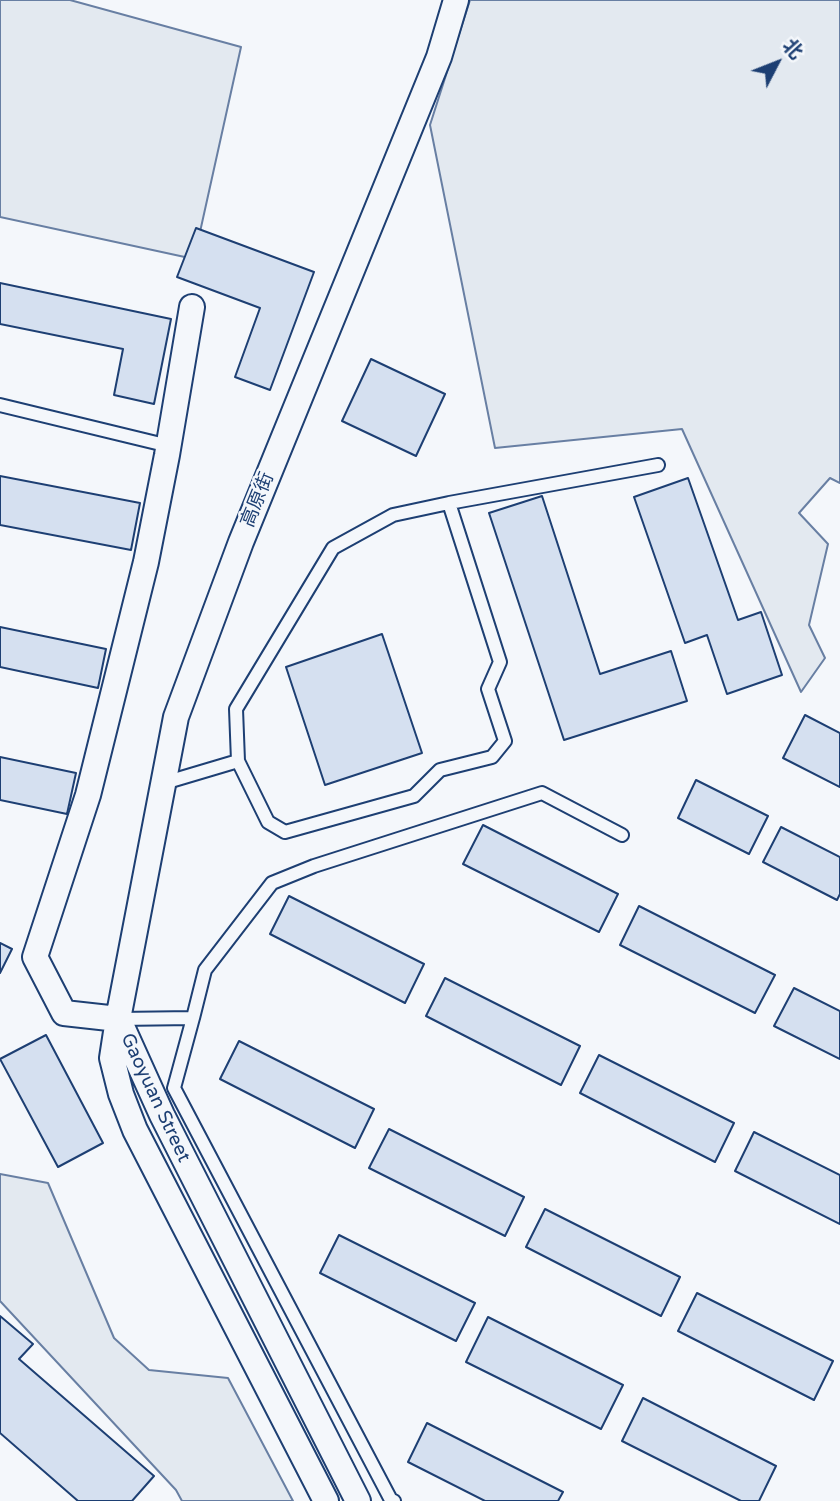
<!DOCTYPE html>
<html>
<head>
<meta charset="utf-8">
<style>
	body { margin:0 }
	#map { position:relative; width:840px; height:1501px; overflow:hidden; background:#f4f7fb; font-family:"Varela Round","Noto Sans SC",sans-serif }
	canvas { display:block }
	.north { position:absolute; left:742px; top:28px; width:70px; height:70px; -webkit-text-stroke:5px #f4f7fb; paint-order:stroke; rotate:48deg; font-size:19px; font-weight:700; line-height:28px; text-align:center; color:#1d3f73 }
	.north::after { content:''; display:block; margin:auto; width:24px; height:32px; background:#1d3f73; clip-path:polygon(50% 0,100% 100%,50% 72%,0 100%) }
</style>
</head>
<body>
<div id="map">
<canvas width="840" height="1501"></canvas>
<div class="north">北</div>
</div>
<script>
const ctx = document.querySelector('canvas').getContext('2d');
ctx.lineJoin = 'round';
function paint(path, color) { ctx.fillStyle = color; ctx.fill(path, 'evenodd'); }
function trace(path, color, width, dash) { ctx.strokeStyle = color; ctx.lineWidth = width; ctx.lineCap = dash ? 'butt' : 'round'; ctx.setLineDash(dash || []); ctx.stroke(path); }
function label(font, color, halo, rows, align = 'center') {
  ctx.font = font + ' "Varela Round","Noto Sans SC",sans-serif'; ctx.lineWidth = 5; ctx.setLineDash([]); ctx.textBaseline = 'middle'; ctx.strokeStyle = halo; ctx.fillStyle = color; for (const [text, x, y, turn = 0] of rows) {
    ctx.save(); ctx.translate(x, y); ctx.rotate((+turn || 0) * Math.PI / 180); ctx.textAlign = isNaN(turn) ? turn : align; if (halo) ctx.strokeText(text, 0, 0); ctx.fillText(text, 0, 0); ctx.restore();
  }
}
const green = new Path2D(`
	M0,0h70l171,47 -47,212 -194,-42z
	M470,0h370v483l-10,-5 -31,35 29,31 -19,81 16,33 -24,34 -119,-263 -187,19 -65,-323z
	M0,1174l48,9 66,155 35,32 79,8 65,123h-111l-6,-11 -176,-189z`);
paint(green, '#e3e9f0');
trace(green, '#687fa3', 2);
const building = new Path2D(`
	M196,228l118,44 -44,118 -35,-13 25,-69 -83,-31z
	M0,283l171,36 -17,85 -40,-9 9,-46 -123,-25z
	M371,359l74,35 -29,62 -74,-35z
	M0,476l140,27 -9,47 -131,-25z
	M688,478l50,142 23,-8 21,63 -55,19 -20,-59 -22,8 -51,-146z
	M542,496l58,178 71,-23 16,50 -123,39 -75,-227z
	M0,627l106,22 -8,39 -98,-21z
	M382,634l40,119 -97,32 -39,-118z
	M805,715l35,18v54l-57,-29z
	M0,757l76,16 -9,41 -67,-14z
	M696,780l72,36 -19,38 -71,-36z
	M483,825l135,69 -19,38 -136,-68z
	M781,827l59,30v37l-3,6 -74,-38z
	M289,896l135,68 -19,39 -135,-69z
	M639,906l136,69 -20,38 -135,-68z
	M0,943l12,6 -12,24z
	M445,978l135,68 -19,39 -135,-69z
	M794,988l46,23v48l-66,-33z
	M46,1035l57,108 -45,24 -58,-108z
	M239,1041l135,68 -19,39 -135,-69z
	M599,1055l135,68 -19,39 -135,-69z
	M389,1129l135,68 -19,39 -136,-68z
	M754,1132l86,43v49l-105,-53z
	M545,1209l135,68 -19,39 -135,-69z
	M339,1235l136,68 -19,38 -136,-68z
	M697,1293l136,68 -19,39 -136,-69z
	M0,1316l33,28 -14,15 135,117 -22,25h-54l-78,-68z
	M488,1317l135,68 -22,44 -135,-67z
	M643,1398l133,68 -17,35h-18l-119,-60z
	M427,1423l136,69 -5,9h-73l-77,-39z`);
paint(building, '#d5e0f0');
trace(building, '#1d3f73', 2);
const service = new Path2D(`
	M0,405l169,41
	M449,503l51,159 -12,27 17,52 -13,16 -52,13 -26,26 -129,36 -17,-10 -30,-61 -2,-52 97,-161 60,-33 56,-12 209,-38
	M164,783l74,-22
	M193,1018l-19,70 217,412 3,1
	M118,1019l75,-1 12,-48 67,-87 42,-17 228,-73 80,42`);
const minor = new Path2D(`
	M118,1019l-54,-6 -29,-56 53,-162 58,-233 21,-107 25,-148
	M119,1020l43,95 196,386
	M326,1501l-191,-371 -14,-36 -9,-36 6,-39 58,-302 65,-175 198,-485 17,-57`);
trace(service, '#1d3f73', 16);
trace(minor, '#1d3f73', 28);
trace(service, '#f4f7fb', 12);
trace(minor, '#f4f7fb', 24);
label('19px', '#1d3f73', '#f4f7fb', [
	["高原街",258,500,-68],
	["Gaoyuan Street",155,1098,65]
]);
</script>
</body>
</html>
